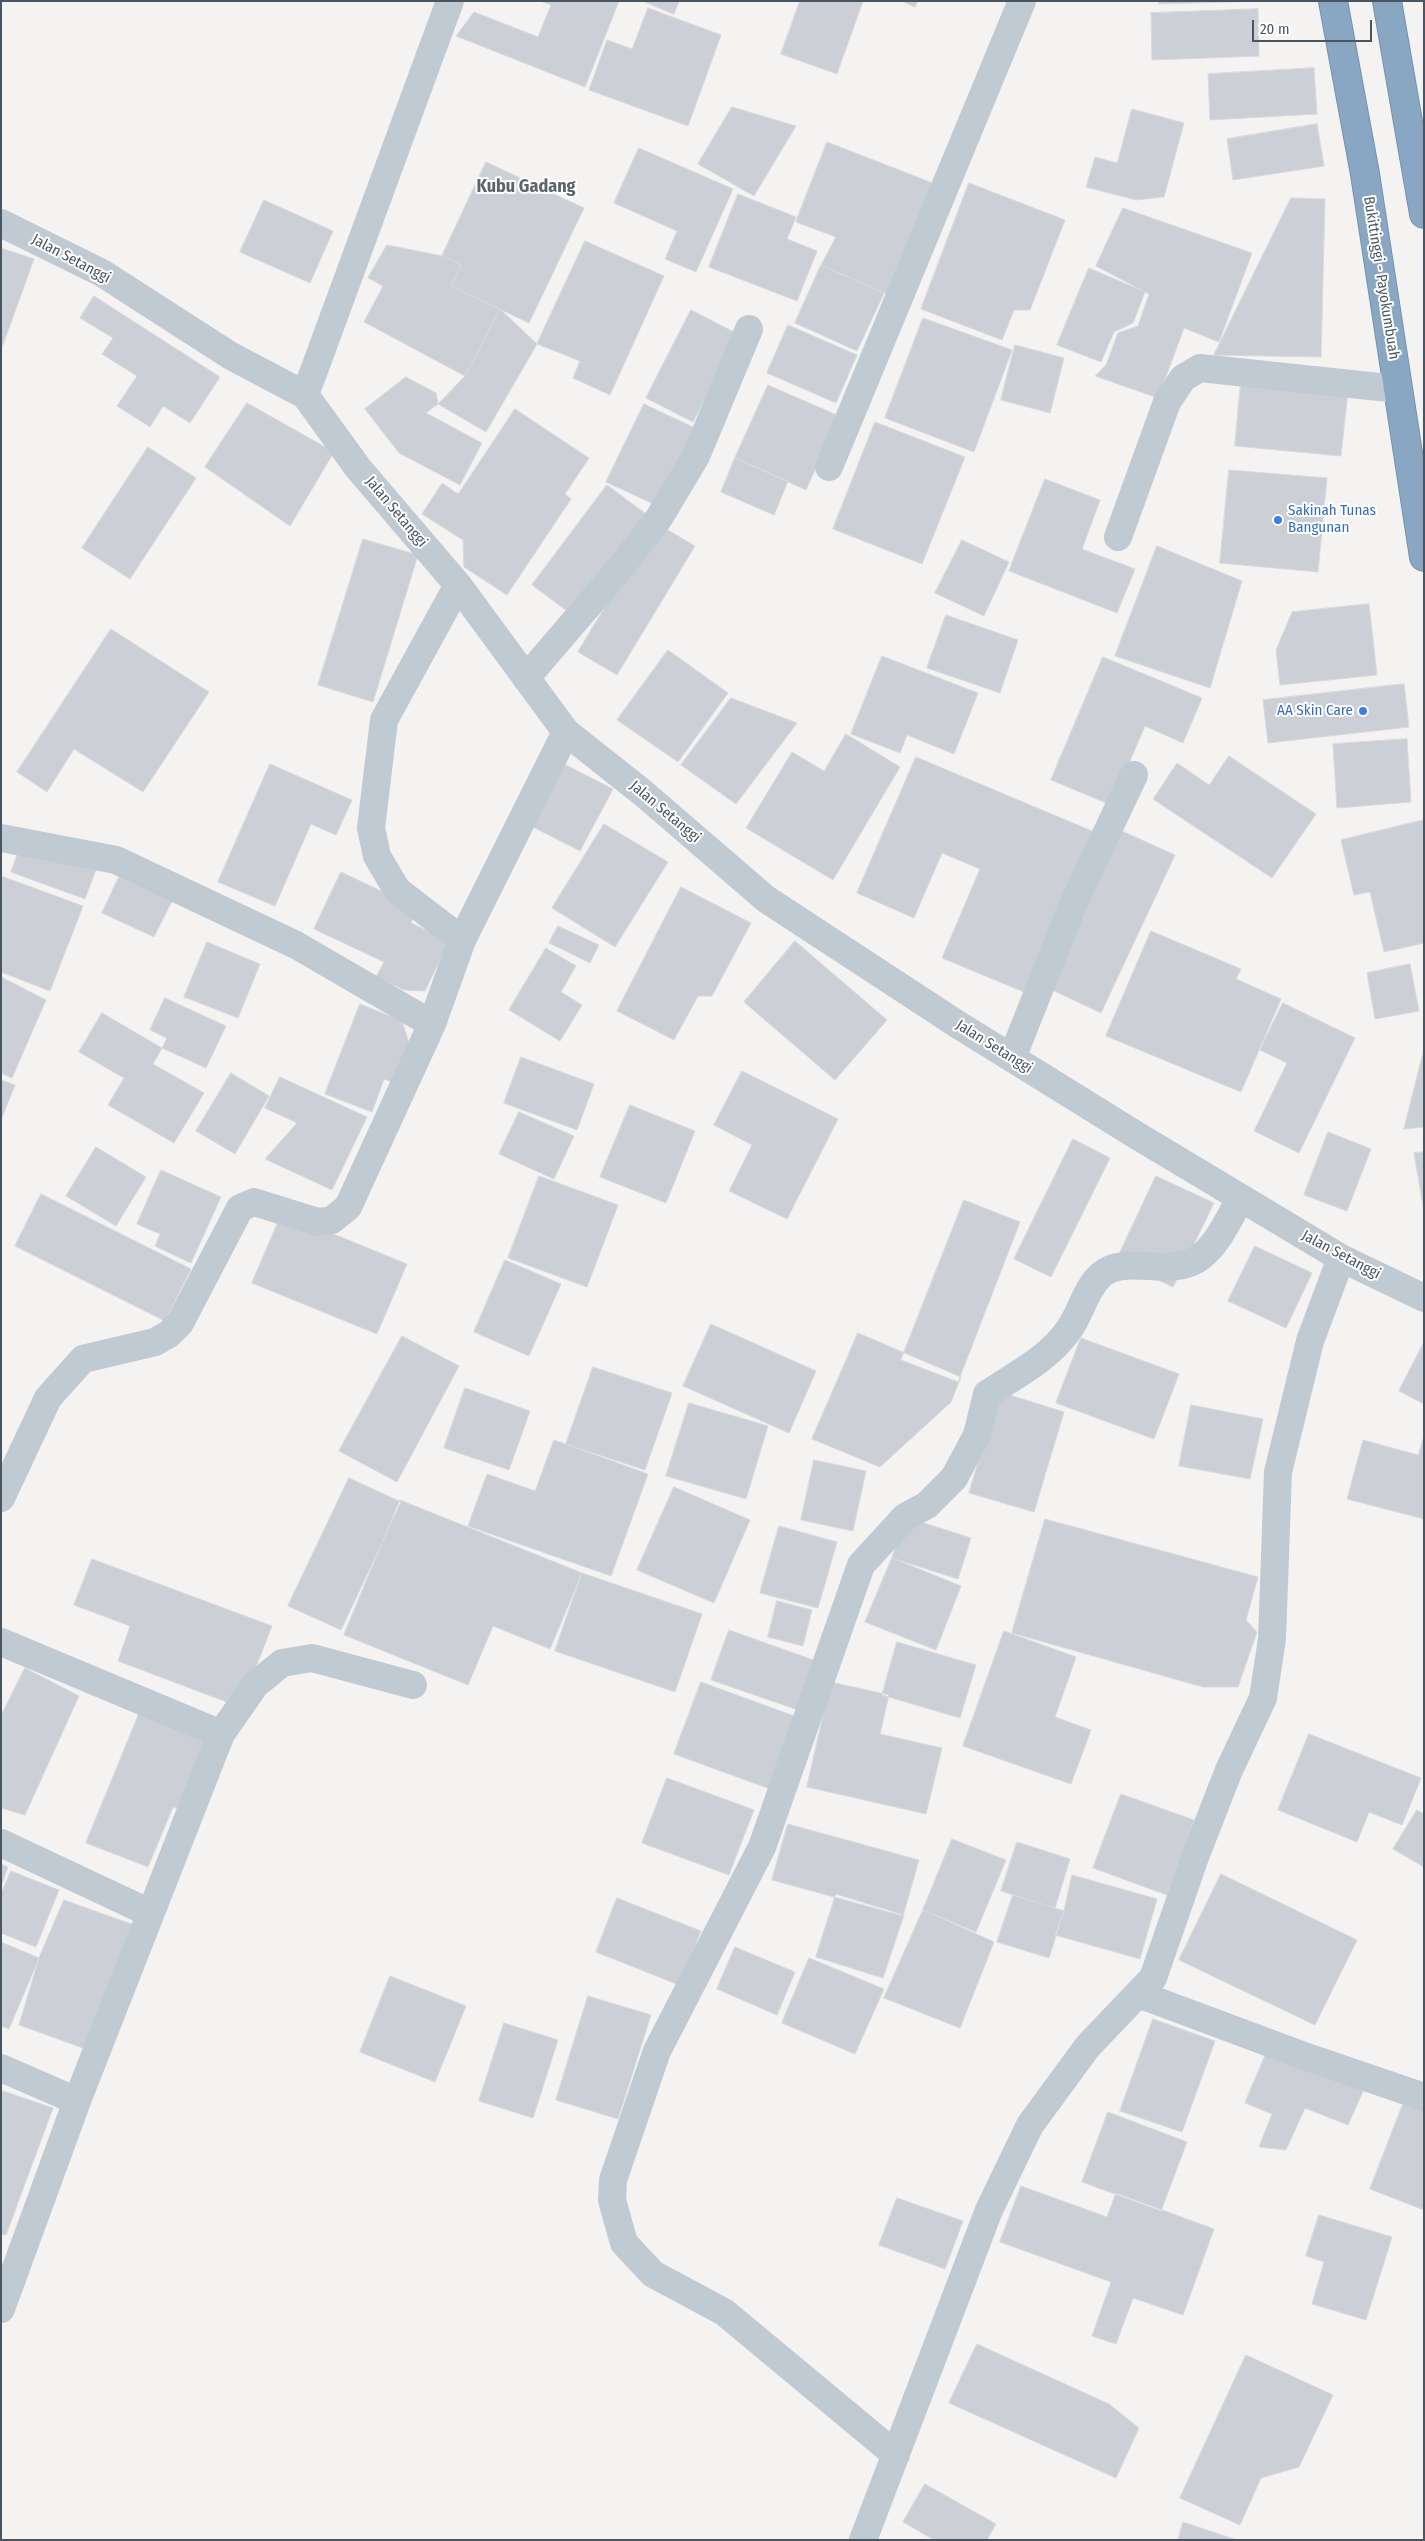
<!DOCTYPE html>
<html>
<head>
<meta charset="utf-8">
<style>
	body { margin:0 }
	#map { position:relative; width:1425px; height:2541px; overflow:hidden; background:#f5f2f2; font-family:"Fira Sans Condensed",sans-serif }
	canvas { display:block }
	.frame { position:absolute; inset:0; border:2px solid #495661; pointer-events:none }
	.scale { position:absolute; left:1252px; top:20px; width:120px; height:22px; box-sizing:border-box; border:2px solid #495661; border-top:0; padding-left:6px; font-size:15px; line-height:18px; white-space:nowrap; color:#495661; -webkit-text-stroke:4px #fff; paint-order:stroke }
</style>
</head>
<body>
<div id="map">
<canvas width="1425" height="2541"></canvas>
<div class="frame"></div>
<div class="scale">20 m</div>
</div>
<script>
const ctx = document.querySelector('canvas').getContext('2d');
ctx.lineJoin = 'round';
function paint(path, color) { ctx.fillStyle = color; ctx.fill(path, 'evenodd'); }
function trace(path, color, width, dash) { ctx.strokeStyle = color; ctx.lineWidth = width; ctx.lineCap = dash ? 'butt' : 'round'; ctx.setLineDash(dash || []); ctx.stroke(path); }
function label(font, color, halo, rows, align = 'center') {
  ctx.font = font + ' "Fira Sans Condensed",sans-serif'; ctx.lineWidth = 4; ctx.setLineDash([]); ctx.textBaseline = 'middle'; ctx.strokeStyle = halo; ctx.fillStyle = color; for (const [text, x, y, turn = 0] of rows) {
    ctx.save(); ctx.translate(x, y); ctx.rotate((+turn || 0) * Math.PI / 180); ctx.textAlign = isNaN(turn) ? turn : align; if (halo) ctx.strokeText(text, 0, 0); ctx.fillText(text, 0, 0); ctx.restore();
  }
}
const building = new Path2D(`
	M540,1h79l-34,86 -129,-51 18,-24 64,25 13,-32z
	M643,1h36l-5,13z
	M800,1h63l-26,73 -56,-20z
	M902,1h16l-3,6z
	M1159,1h103l-103,3z
	M648,8l73,27 -33,91 -99,-36 18,-50 25,9z
	M1258,9l1,47 -107,4 -1,-47z
	M1314,68l3,46 -107,6 -2,-46z
	M732,107l64,19 -42,70 -56,-32z
	M1132,109l52,14 -20,74 -28,3 -50,-13 9,-30 22,6z
	M1317,124l7,42 -91,14 -6,-41z
	M827,142l116,45 -45,112 -77,-34 15,-28 -40,-15z
	M639,148l94,41 -37,83 -31,-13 12,-28 -63,-28z
	M486,162l98,46 -55,115 -78,-37 10,-21 -19,-9z
	M969,183l96,37 -35,90h-16l-12,30 -81,-31z
	M738,194l58,23 -9,22 30,12 -20,50 -88,-34z
	M1291,198l34,1 -4,158 -107,-2z
	M264,200l69,31 -23,52 -70,-31z
	M1123,208l129,45 -33,89 -35,-14 -26,70 -63,-22 11,-11 12,-32 20,-7 11,-32 -53,-28z
	M585,241l79,35 -54,119 -37,-17 7,-17 -43,-17z
	M387,245l55,11 19,9 -10,21 49,23 -35,67 -101,-54 19,-36 -15,-8z
	M1,248l33,11 -33,91z
	M821,265l63,28 -27,58 -62,-28z
	M1089,268l56,24 -12,31 -19,9 -13,30 -44,-17z
	M94,296l126,81 -30,46 -27,-17 -13,21 -33,-21 20,-30 -35,-22 11,-16 -33,-20z
	M500,309l37,35 -51,88 -48,-28 27,-28z
	M691,310l47,24 -45,88 -47,-24z
	M923,318l89,32 -38,102 -89,-34z
	M788,325l69,30 -21,48 -69,-30z
	M1015,345l49,13 -14,55 -49,-13z
	M406,377l30,16 2,11 -12,9 56,30 -22,42 -61,-32 -34,-44z
	M1241,381l107,10 -7,65 -106,-10z
	M768,385l71,31 -33,74 -71,-32z
	M247,403l87,49 -44,74 -85,-59z
	M644,404l51,24 -37,78 -52,-24z
	M515,409l74,49 -24,36 6,5 -64,96 -43,-28 -1,-27 -41,-26 20,-31 16,11z
	M875,422l90,35 -43,107 -89,-35z
	M148,447l48,31 -66,101 -48,-31z
	M735,458l53,23 -14,34 -53,-23z
	M1229,470l98,8 -9,94 -98,-9z
	M1045,479l55,21 -18,49 53,20 -18,44 -108,-42z
	M607,485l43,32 -75,100 -43,-32z
	M656,523l39,23 -78,129 -39,-23z
	M363,539l55,16 -45,147 -55,-17z
	M962,540l47,22 -25,54 -49,-23z
	M1157,546l85,35 -32,107 -95,-32z
	M1369,604l8,71 -97,10 -4,-35 16,-38z
	M946,615l72,25 -18,53 -73,-25z
	M111,629l98,63 -66,100 -69,-43 -27,43 -30,-20z
	M668,650l60,43 -50,69 -61,-42z
	M882,656l96,37 -24,61 -47,-19 -7,18 -49,-19z
	M1103,657l99,41 -19,45 -38,-17 -34,79 -60,-25z
	M1404,684l5,43 -141,16 -5,-43z
	M731,698l66,25 -61,81 -55,-39z
	M846,734l54,33 -67,113 -87,-52 46,-76 32,19z
	M1407,739l4,63 -74,6 -4,-64z
	M1229,756l87,58 -44,64 -119,-79 24,-36 32,22z
	M916,757l176,74 -68,161 -82,-34 38,-89 -38,-16 -28,65 -57,-25z
	M270,764l82,36 -16,35 -25,-11 -36,82 -57,-24z
	M564,764l49,25 -33,62 -49,-25z
	M1424,820v123l-40,9 -14,-60 -16,3 -13,-55z
	M604,824l64,38 -53,85 -63,-39z
	M27,829l74,27 -16,43 -74,-27z
	M1122,831l53,24 -74,158 -53,-25z
	M341,872l76,36 -6,15 38,18 -24,50 -21,-1 -28,-13 8,-15 -70,-33z
	M1,876l82,30 -33,85 -49,-19z
	M119,877l53,24 -18,36 -52,-24z
	M681,887l70,36 -39,73h-14l-24,44 -57,-29z
	M558,926l41,19 -9,18 -41,-20z
	M1151,931l90,38 -5,10 45,20 -40,93 -135,-56z
	M795,941l92,79 -52,60 -91,-78z
	M207,942l53,22 -22,54 -54,-21z
	M546,948l30,18 -15,26 21,13 -22,36 -51,-31z
	M1410,964l9,47 -44,8 -8,-46z
	M1,977l45,23 -34,78 -11,-5z
	M165,998l61,28 -20,42 -44,-20 5,-10 -17,-8z
	M1283,1003l72,35 -56,115 -45,-22 33,-68 -27,-13z
	M360,1004l42,17 8,25 -15,37 -11,-4 -12,33 -47,-18z
	M102,1013l60,35 -9,16 51,29 -30,50 -66,-38 16,-27 -45,-26z
	M1424,1049v78l-20,2z
	M521,1057l73,27 -17,46 -73,-27z
	M742,1071l96,48 -51,100 -58,-28 23,-46 -38,-20z
	M231,1073l38,23 -34,58 -39,-23z
	M280,1077l87,40 -35,73 -67,-31 32,-36 -32,-15z
	M1,1080l14,5 -14,35z
	M630,1105l65,26 -29,72 -66,-26z
	M519,1112l55,24 -20,43 -55,-25z
	M1328,1132l43,17 -24,62 -43,-16z
	M1073,1139l37,19 -59,119 -37,-18z
	M96,1147l50,30 -30,49 -50,-30z
	M1424,1152v60l-10,-59z
	M161,1170l60,27 -30,66 -36,-17 5,-12 -23,-10z
	M539,1176l79,29 -31,82 -79,-29z
	M1156,1176l58,27 -41,84 -57,-26z
	M41,1194l150,75 -26,52 -150,-75z
	M964,1200l56,22 -62,160 -57,-22z
	M282,1213l125,51 -30,70 -125,-51z
	M1255,1246l57,27 -26,55 -58,-27z
	M505,1260l56,24 -32,72 -55,-24z
	M711,1324l105,47 -27,62 -106,-47z
	M858,1333l103,44 -10,25 -71,65 -68,-28z
	M402,1336l57,30 -62,116 -58,-31z
	M1081,1338l98,36 -25,65 -98,-36z
	M1424,1342v62l-25,-13z
	M593,1367l79,26 -27,77 -79,-26z
	M465,1388l65,23 -21,59 -65,-22z
	M1000,1392l64,20 -30,100 -65,-19z
	M689,1403l79,23 -22,73 -80,-23z
	M1191,1405l72,14 -13,60 -71,-13z
	M1424,1436v83l-77,-20 16,-59 55,15z
	M554,1440l94,34 -37,102 -143,-50 19,-52 48,17z
	M814,1460l52,11 -13,60 -52,-11z
	M349,1478l52,24 -60,128 -53,-24z
	M674,1487l76,33 -36,83 -77,-33z
	M400,1500l182,73 -32,76 -57,-23 -25,59 -124,-50z
	M905,1517l66,21 -13,41 -66,-21z
	M1045,1519l213,58 -12,43 11,12 -19,55h-35l-191,-54z
	M779,1526l58,16 -19,66 -58,-15z
	M892,1558l69,28 -25,64 -71,-28z
	M92,1559l180,67 -32,81 -122,-46 12,-35 -56,-21z
	M582,1573l120,41 -27,78 -120,-41z
	M777,1601l35,9 -9,36 -35,-9z
	M729,1630l87,31 -18,49 -87,-30z
	M1004,1631l72,26 -21,60 36,13 -20,54 -108,-38z
	M897,1642l79,23 -16,53 -78,-23z
	M25,1668l54,28 -54,119 -24,-7v-92z
	M701,1682l96,35 -27,72 -96,-35z
	M831,1682l58,13 -9,39 62,14 -16,66 -119,-27z
	M141,1709l73,29 -29,73 -12,-4 -25,60 -62,-24z
	M1309,1734l112,44 -19,47 -33,-13 -12,30 -79,-32z
	M667,1778l87,32 -25,65 -87,-32z
	M1121,1794l73,26 -27,75 -74,-27z
	M1417,1810l7,4v53l-31,-18z
	M788,1824l131,36 -16,56 -131,-36z
	M952,1839l54,21 -30,72 -53,-22z
	M1017,1842l53,17 -15,49 -54,-17z
	M1,1864l7,3 -7,20z
	M11,1871l48,19 -23,57 -35,-14v-39z
	M1221,1874l136,66 -42,85 -136,-65z
	M1072,1875l85,24 -17,60 -85,-24 9,-24z
	M836,1894l68,21 -21,63 -67,-21z
	M1013,1895l51,16 -15,47 -52,-16z
	M617,1898l84,33 -22,54 -83,-33z
	M64,1900l73,26 -46,125 -72,-26 20,-67z
	M923,1910l71,32 -34,86 -76,-30z
	M1,1942l38,16 -30,71 -8,-3z
	M735,1947l60,25 -18,43 -60,-26z
	M809,1958l75,31 -29,65 -73,-31z
	M390,1976l76,30 -31,76 -75,-30z
	M588,1996l63,19 -33,104 -62,-19z
	M1153,2019l62,22 -33,91 -62,-21z
	M504,2023l54,17 -25,78 -54,-17z
	M1268,2049l96,40 -16,36 -43,-17 -19,42 -27,-3 13,-33 -27,-11z
	M3,2091l50,17 -47,127 -5,-1v-138z
	M1408,2091l16,6v113l-54,-21z
	M1108,2112l79,30 -26,69 -79,-29z
	M1021,2186l86,31 9,-24 98,36 -31,86 -50,-17 -17,46 -24,-8 19,-54 -111,-40z
	M897,2198l66,23 -18,48 -66,-24z
	M1319,2215l73,22 -26,83 -54,-16 12,-42 -18,-6z
	M977,2344l132,60 30,24 -23,50 -167,-75z
	M1246,2355l87,40 -34,72 -38,11 -21,47 -60,-27z
	M925,2484l71,40 -9,16h-53l-31,-18z
	M1183,2522l54,18h-59z`);
paint(building, '#cccfd5');
trace(building, '#d6d9de', 1);
const highway = new Path2D(`
	M1333,1l32,173 59,383
	M1387,1l37,213`);
trace(highway, '#7492ae', 30);
trace(new Path2D(`
	M1,223l101,50 129,83 74,39 53,73 100,117 108,147 77,61 123,106 191,125 179,111 205,123 83,40
	M305,395l145,-394
	M829,467l193,-466
	M1118,537l49,-135 16,-24 17,-10 198,21
	M458,585l-74,135 -13,108 6,28 20,34 65,50
	M526,678l90,-105 43,-55 37,-62 53,-127
	M1,838l115,22 180,85 136,79
	M1012,1058l61,-154 61,-129
	M1,1498l47,-100 35,-39 72,-17 14,-8 11,-11 60,-115 14,-6 64,20 14,-2 16,-13 84,-183 30,-84 104,-208
	M1,1642l220,92
	M1,1843l149,70
	M1138,1994l169,63 117,40
	M1,2068l76,33
	M1,2309l76,-208 144,-367 34,-49 27,-22 30,-5 101,27
	M896,2455l-172,-143 -71,-38 -29,-31 -12,-43 1,-20 44,-129 105,-204 99,-282 44,-48 22,-12 27,-27 23,-43 10,-41c30,-20 63,-36 83,-66 11,-16 16,-40 31,-53 23,-21 65,2 95,-15 21,-12 33,-43 45,-62
	M863,2540l126,-330 41,-85 58,-79 65,-68 42,-121 34,-87 34,-72 9,-59 6,-167 32,-131 31,-83`), '#c0cad2', 28);
trace(highway, '#89a7c2', 28);
for (const [x, y, r, color] of [
	[1278,520,5,"#3f7fe0"],
	[1363,711,5,"#3f7fe0"]
]) { const dot = new Path2D(); dot.arc(x, y, r, 0, 2 * Math.PI); ctx.fillStyle = color; ctx.fill(dot); trace(dot, '#fff', 2); }
label('15px', '#495661', '#fff', [
	["Jalan Setanggi",71,259,28],
	["Bukittinggi - Payokumbuah",1381,278,81],
	["Jalan Setanggi",396,512,50],
	["Jalan Setanggi",665,812,40],
	["Jalan Setanggi",994,1047,32],
	["Jalan Setanggi",1341,1255,28]
]);
label('15px', '#366cbe', '#fff', [
	["Sakinah Tunas",1288,511],
	["Bangunan",1288,528],
	["AA Skin Care",1353,711,"right"]
], 'left');
label('bold 18px', '#5e6368', '#fff', [
	["Kubu Gadang",526,187]
]);
</script>
</body>
</html>
